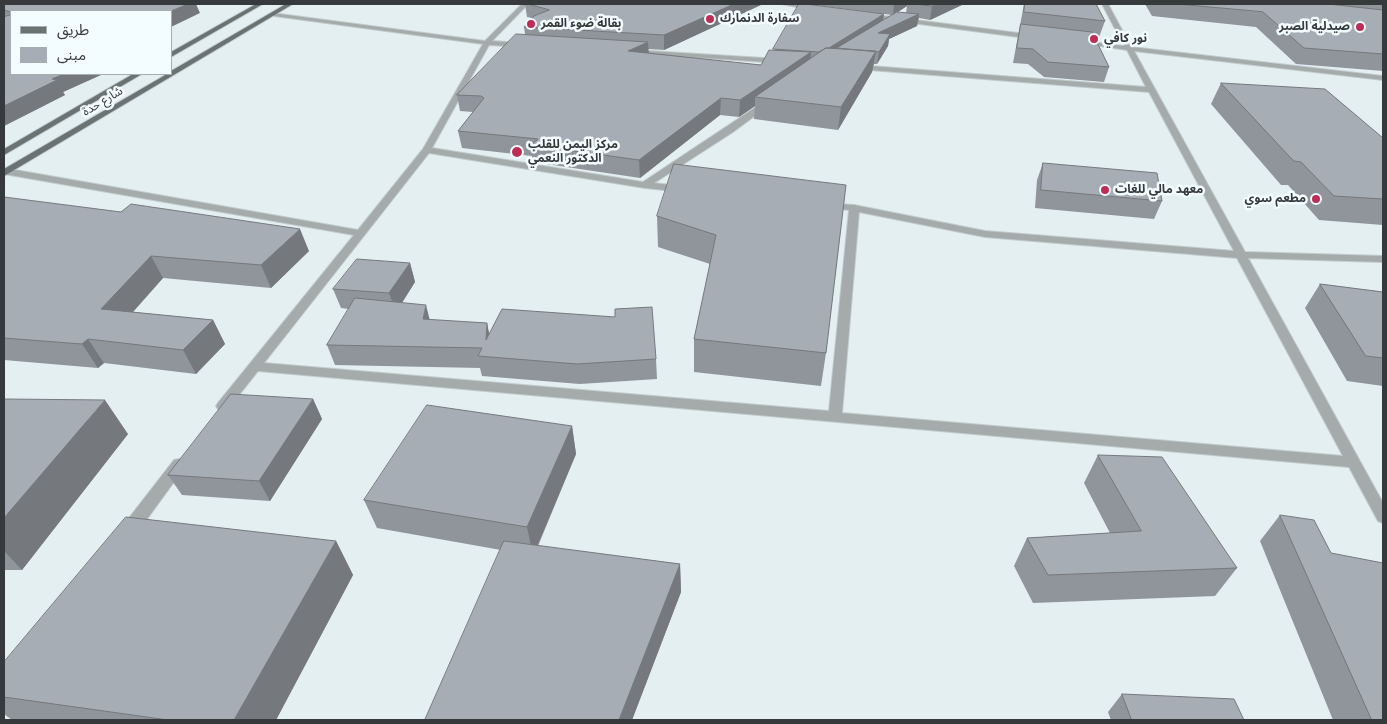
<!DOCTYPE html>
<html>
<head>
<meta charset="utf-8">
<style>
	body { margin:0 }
	#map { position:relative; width:1387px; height:724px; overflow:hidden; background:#e4eff2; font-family:"Nunito Sans","Noto Sans Arabic",sans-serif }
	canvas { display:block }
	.frame { position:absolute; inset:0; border:5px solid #363a3c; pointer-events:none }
	.legend { position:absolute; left:10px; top:10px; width:162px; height:65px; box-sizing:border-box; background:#f3fcff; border:1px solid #a7aeb1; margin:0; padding:6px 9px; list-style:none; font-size:15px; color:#363a3c }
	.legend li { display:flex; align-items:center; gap:10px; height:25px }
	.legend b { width:25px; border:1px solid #a7aeb1 }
</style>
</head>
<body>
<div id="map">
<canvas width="1387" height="724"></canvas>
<div class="frame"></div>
<ul class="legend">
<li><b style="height:6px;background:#6a7372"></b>طريق</li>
<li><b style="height:14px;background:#a7adb4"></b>مبنى</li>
</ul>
</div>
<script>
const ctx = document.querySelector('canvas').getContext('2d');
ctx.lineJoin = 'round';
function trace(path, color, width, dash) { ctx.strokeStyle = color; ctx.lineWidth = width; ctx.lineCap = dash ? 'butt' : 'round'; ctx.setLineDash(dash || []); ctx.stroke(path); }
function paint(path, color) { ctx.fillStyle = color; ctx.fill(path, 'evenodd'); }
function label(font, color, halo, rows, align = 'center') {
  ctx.font = font + ' "Nunito Sans","Noto Sans Arabic",sans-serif'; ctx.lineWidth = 5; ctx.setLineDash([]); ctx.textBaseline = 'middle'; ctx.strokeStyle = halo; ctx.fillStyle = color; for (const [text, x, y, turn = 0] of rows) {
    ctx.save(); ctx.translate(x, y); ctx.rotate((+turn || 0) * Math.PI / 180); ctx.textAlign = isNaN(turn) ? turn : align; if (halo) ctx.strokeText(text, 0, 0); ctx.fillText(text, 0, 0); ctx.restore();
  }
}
const street = new Path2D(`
	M522,4h6l-36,37 31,2 3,2 -3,2 -34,-2 -57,103 211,34 122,-81 7,2 -39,29 -79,51 32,4v4l-3,1 -38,-4 -216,-35 -165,210 565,48 20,-201 -25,-3v-4l30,2 131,26 249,20 -85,-159 -292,-23 -4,-2 4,-2 289,22 -19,-37 -46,-7 3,-2 40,5 -22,-42h6l23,43 252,29v4l-249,-29 111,201 138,4v6l-135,-4 135,245v20l-5,-2 -29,-54 -1091,-96 -30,38h-10l-2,-3 2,-3 136,-168 -350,-61v-6l354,62 65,-81 60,-105 -209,-28 -2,-3 213,28zM859,212l126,25 252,21 106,198 -501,-43z
	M781,4h14l21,4 -3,2z
	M868,14l166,21 3,2 -3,2 -168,-22z
	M633,50l147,9 3,2 -3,2 -149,-10 -1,-1z
	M179,459l5,1 2,4 -2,4 -50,69 -6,1 -6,-1 -2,-5 2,-5 52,-67z`);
const primary = new Path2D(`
	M256,4h7l-92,53v-5z
	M286,4h7l-289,172v-7l163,-95h4v-3z
	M133,74h9l-138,81v-6z`);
trace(street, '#c1cbce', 2);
trace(primary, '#c1cbce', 2);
paint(street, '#a5aaaa');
paint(primary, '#6a7372');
paint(new Path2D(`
	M4,4l196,9 -189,-2v63h92l-40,18 2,3 -61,31z
	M525,4h238l-99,46 -16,-1 1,4 112,12 12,-15 110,-29 9,-6 -85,-11h157l-34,16 -11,-2 -2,8 -28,13 -1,7 -11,18h-3l-2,8 -34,58 -84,-11 1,-13 -16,11 -19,-2 -80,63 -107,-16 -1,-6 -70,-8 -4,-17 15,-19 -13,-1 -3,-16 68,-61 -1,-7 8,-9 -5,-1zM907,6l-1,7 -8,-1z
	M1024,4h72l9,17 -7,19h-2l13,27 -5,15 -60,-5 -16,-13 -15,-1z
	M1145,4h238v67l-87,-7 -40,-37 -104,-11z
	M1221,83l162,55v87l-64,-5 -31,-35h-7l-70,-81z
	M1043,163l119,38 -8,18 -119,-11 2,-28z
	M846,185l-20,168 -5,33 -127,-14v-33l16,-75 -52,-17 -1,-31z
	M4,197l305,54 -38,37 -108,-10 -30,34 80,8 12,24 -29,30 -92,-11 -6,5 -94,-8z
	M410,263l5,19 -13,21 28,17 57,3 2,11 167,25 1,20 -77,5 -98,-8 -2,-8 -145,-3 -8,-20 22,-36 -8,-1 -8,-19z
	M1320,284l63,8v94l-36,-5 -42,-73z
	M4,399l124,35 -106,136h-18z
	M313,399l9,20 -52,82 -88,-6 -14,-20z
	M572,426l4,28 -38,92 142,18 1,28 -49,128h-207l76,-170 -124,-22 -13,-28z
	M1098,455l139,113 -22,28 -182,7 -19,-37 13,-28 83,-5 -26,-50z
	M1280,515l103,205h-50l-73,-179z
	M336,541l17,34 -77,145h-264l-8,-6v-52z
	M1122,694l122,26h-133l-3,-8z`), '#90959b');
paint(new Path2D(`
	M188,4h8l4,9 -29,14v-16z
	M734,4h29l-99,46v-15z
	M894,4h13v2l-14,9z
	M937,4h27l-34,16 2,-14z
	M884,14l-1,7 -47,28 -15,3z
	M919,14l-2,12 -28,13 -1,7 -11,18 2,-12 -1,-19z
	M648,42l1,15 -21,-6z
	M876,51l-4,21 -34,58 3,-23z
	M811,52l-1,16 -55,29v9l-16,11 1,-17z
	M64,74h39l-40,18 2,3 -61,31v-20l48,-27z
	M721,98l-1,17 -80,63 -1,-18z
	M300,229l9,22 -38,37 -10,-23z
	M151,256l12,22 -48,54 -14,-23z
	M410,263l5,19 -19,30 -7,-19z
	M426,305l5,20 -8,-6z
	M213,320l12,24 -29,30 -13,-24z
	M487,323l4,20 -5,-3z
	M88,339l16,24 -6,5 -16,-24z
	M313,399l9,20 -52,82 -11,-20z
	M105,400l23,34 -106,136 -18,-19v-33z
	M572,426l4,28 -43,102 -6,-29z
	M336,541l17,34 -77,145h-42z
	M680,564l1,28 -49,128h-13z`), '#75797e');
const building = new Path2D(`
	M4,4h184l-17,7 -160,1 -7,-2z
	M528,4h206l-70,31 -140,-8 10,-11 15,-6z
	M799,4h6l79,10 -55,34h-3l-7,4 -46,-3z
	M916,4h21l-5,2z
	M1025,4h71l9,17 -81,-9z
	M1177,4h151l55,6v44l-79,-6 -41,-36z
	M897,12l22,2 -41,19 12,1 -11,18 -42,-4z
	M11,15v59h53l-12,5 5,1 -53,26v-89z
	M1021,24l71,8 17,35 -61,-5 -15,-13 -16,-1z
	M516,34l132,8 -20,9 133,14 8,-15 42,2 -71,48 -19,-2 -82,62 -108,-15 7,-6 -80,-8 26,-33 -3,-2 -24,-1z
	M826,48l50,3 -35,56 -86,-10z
	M1221,83l104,6 58,49v61l-49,-3 -33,-34 -7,-1z
	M1043,163l114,10 5,28 -121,-11z
	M674,164l172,21 -20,168 -132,-14 22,-104 -59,-19z
	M4,197l117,15 10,-8 169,25 -39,36 -110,-9 -50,53 112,11 -30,30 -95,-11 -6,5 -78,-6z
	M357,259l53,4 -21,30 -56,-4z
	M1320,284l63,8v66l-17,-2z
	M355,298l71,7 -3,14 64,4 -1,17 16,-31 113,8v-8l37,-2 4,52 -79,5 -99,-8 4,-8 -155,-3z
	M231,394l82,5 -54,82 -91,-6z
	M4,399l101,1 -101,118z
	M427,405l145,21 -45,101 -163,-27z
	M1098,455l64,2 75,111 -189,7 -21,-37 114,-7z
	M1280,515l34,5 17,33 52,10v157h-11z
	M126,517l210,24 -102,179h-66l-164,-23v-35z
	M504,541l176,23 -61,156h-194z
	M1122,694l112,5 10,21h-112z`);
paint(building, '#a7adb4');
trace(building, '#75797e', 1);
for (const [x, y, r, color] of [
	[710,19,5,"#bd2d56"],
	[531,24,5,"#bd2d56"],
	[1360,27,5,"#bd2d56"],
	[1094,39,5,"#bd2d56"],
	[517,152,6,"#bd2d56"],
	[1105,190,5,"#bd2d56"],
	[1316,199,5,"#bd2d56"]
]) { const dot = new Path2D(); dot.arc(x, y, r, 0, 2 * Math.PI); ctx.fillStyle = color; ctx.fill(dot); trace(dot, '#f3fcff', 2); }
label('bold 12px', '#363a3c', '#f3fcff', [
	["سفارة الدنمارك",720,19],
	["بقالة ضوء القمر",541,24],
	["صيدلية الصبر",1350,27,"right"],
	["نور كافي",1104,39],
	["مركز اليمن للقلب",528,145],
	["الدكتور النعمي",528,159],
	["معهد مالي للغات",1115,190],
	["مطعم سوي",1306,199,"right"]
], 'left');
label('12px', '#363a3c', '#f3fcff', [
	["شارع حدة",103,102,-31]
]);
</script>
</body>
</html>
